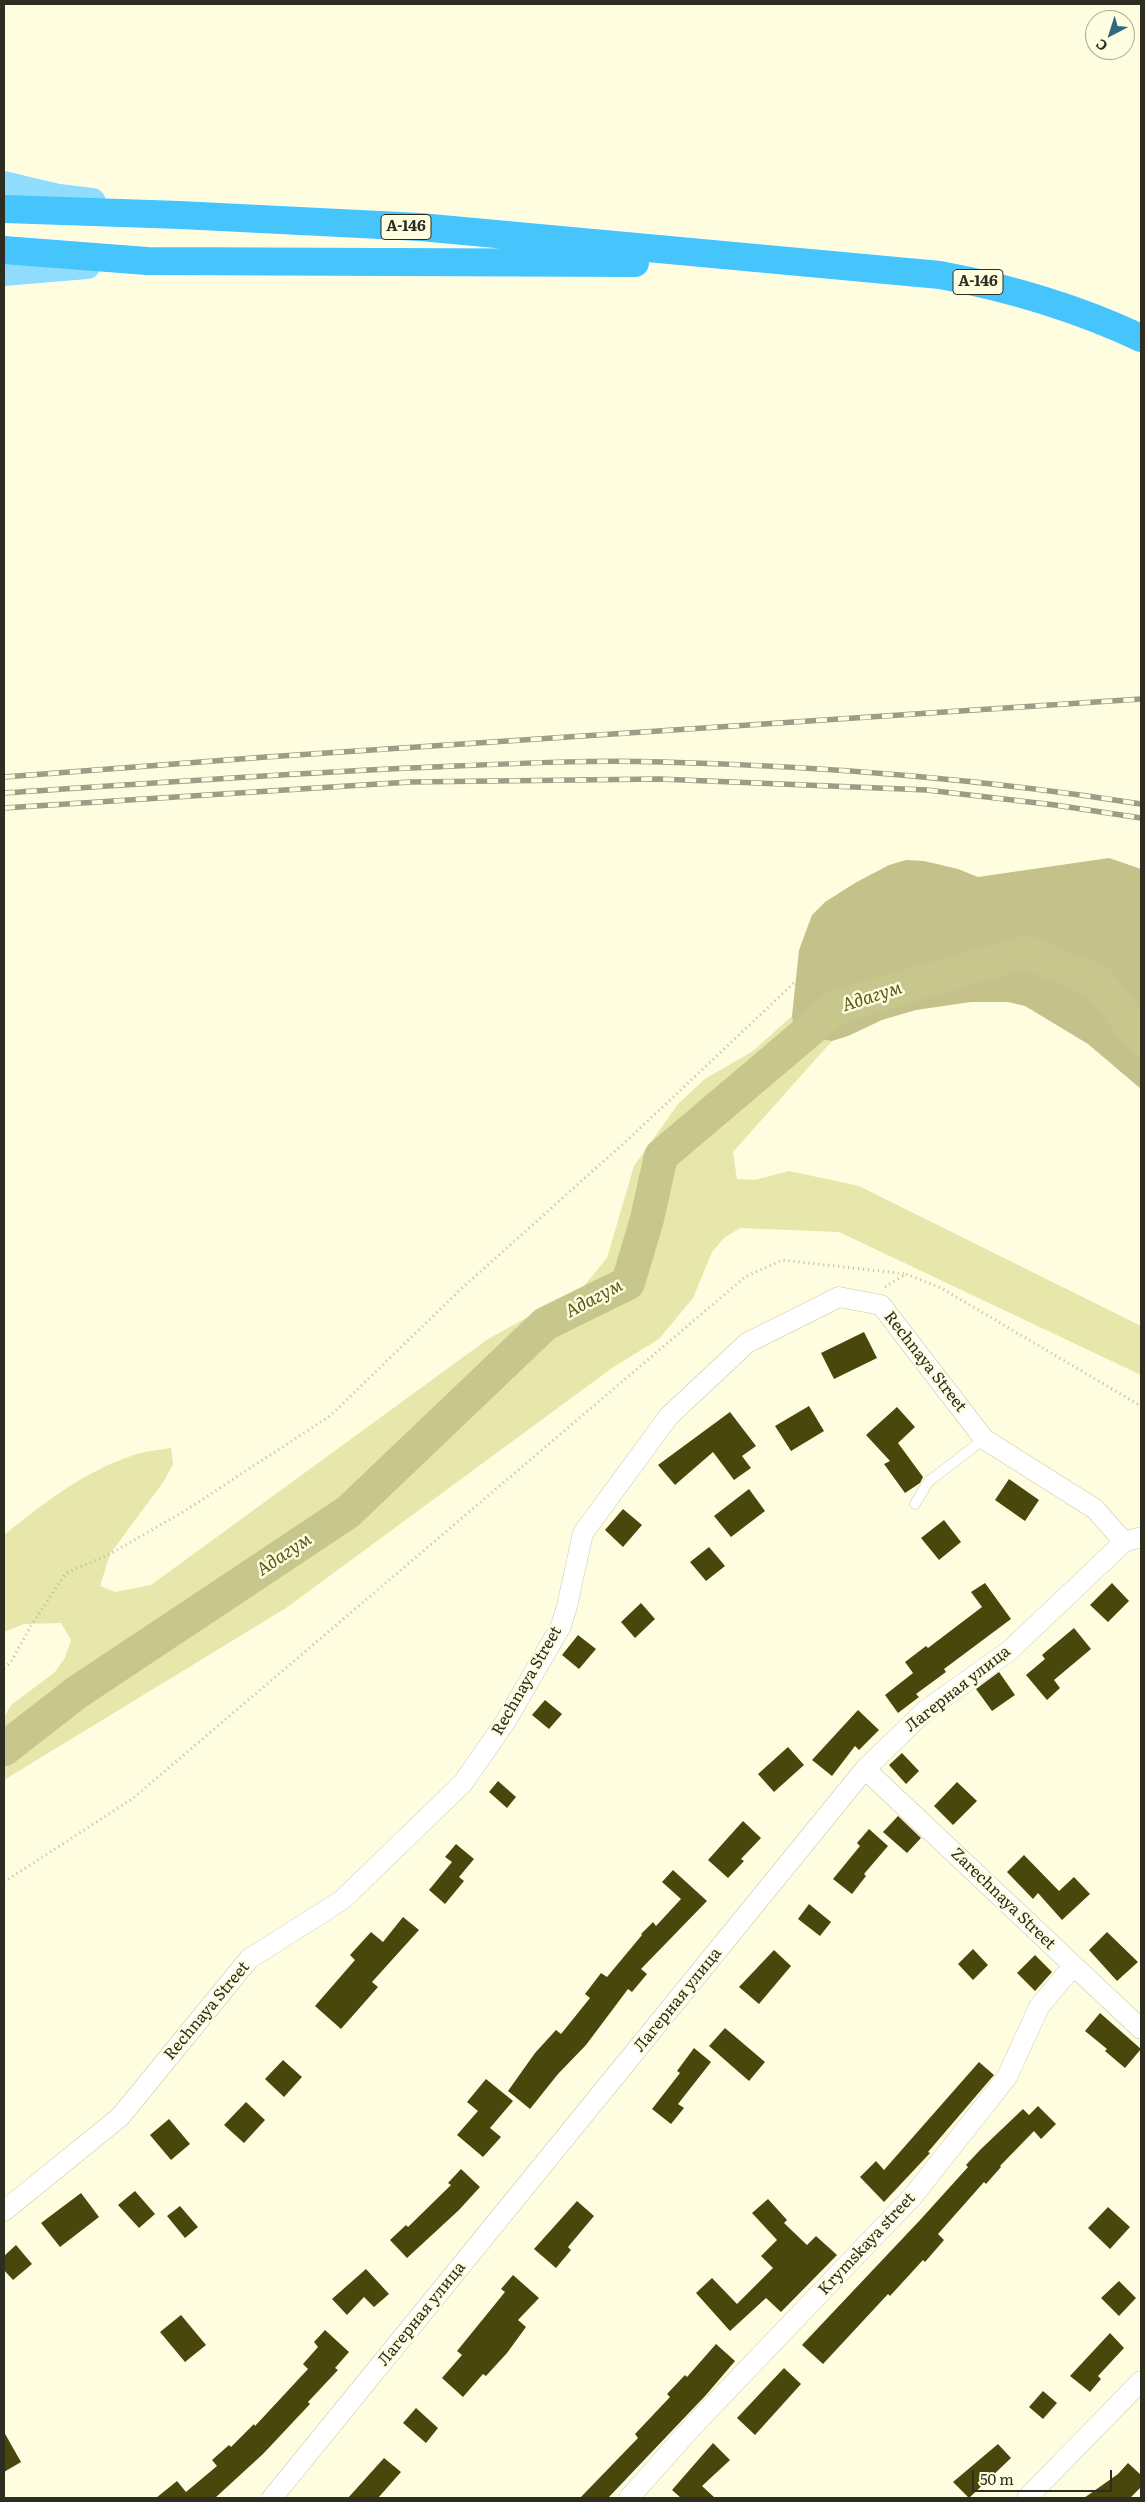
<!DOCTYPE html>
<html>
<head>
<meta charset="utf-8">
<style>
	body { margin:0 }
	#map { position:relative; width:1145px; height:2502px; overflow:hidden; background:#fefddf; font-family:Literata,serif }
	canvas { display:block }
	.frame { position:absolute; inset:0; border:5px solid #2d2d21; pointer-events:none }
	.north { position:absolute; left:1085px; top:10px; width:50px; height:50px; box-sizing:border-box; background:#fefddf; border:1px solid #aaaa93; border-radius:50%; rotate:220deg; font-size:14px; font-weight:700; line-height:20px; text-align:center; color:#2d2d21 }
	.north::after { content:''; display:block; margin:auto; width:18px; height:22px; background:#316983; clip-path:polygon(50% 0,100% 100%,50% 72%,0 100%) }
	.scale { position:absolute; left:972px; top:2470px; width:140px; height:22px; box-sizing:border-box; border:2px solid #2d2d21; border-top:0; padding-left:6px; font-size:15px; line-height:18px; white-space:nowrap; color:#2d2d21; -webkit-text-stroke:4px #fefddf; paint-order:stroke }
</style>
</head>
<body>
<div id="map">
<canvas width="1145" height="2502"></canvas>
<div class="frame"></div>
<div class="north">С</div>
<div class="scale">50 m</div>
</div>
<script>
const ctx = document.querySelector('canvas').getContext('2d');
ctx.lineJoin = 'round';
function paint(path, color) { ctx.fillStyle = color; ctx.fill(path, 'evenodd'); }
function trace(path, color, width, dash) { ctx.strokeStyle = color; ctx.lineWidth = width; ctx.lineCap = dash ? 'butt' : 'round'; ctx.setLineDash(dash || []); ctx.stroke(path); }
function label(font, color, halo, rows, align = 'center') {
  ctx.font = font + ' Literata,serif'; ctx.lineWidth = 5; ctx.setLineDash([]); ctx.textBaseline = 'middle'; ctx.strokeStyle = halo; ctx.fillStyle = color; for (const [text, x, y, turn = 0] of rows) {
    ctx.save(); ctx.translate(x, y); ctx.rotate((+turn || 0) * Math.PI / 180); ctx.textAlign = isNaN(turn) ? turn : align; if (halo) ctx.strokeText(text, 0, 0); ctx.fillText(text, 0, 0); ctx.restore();
  }
}
paint(new Path2D(`
	M792,1016l2,20 38,5 -99,111 4,27 18,1 34,-9 70,15 282,140v49l-302,-143 -99,-4 -16,10 -12,14 -19,46 -34,41 -47,29 -326,240 -282,172v-63l7,-12 43,-32 11,-15 6,-18 -10,-17 -37,1 -20,8v-97c41,-33 79,-63 130,-80 11,-4 25,-5 37,-7l2,16 -9,17 -54,73 -10,32 15,6 36,-7 337,-246 96,-53 23,-28 27,-92 44,-62 27,-25 48,-28z`), '#e7e6ab');
paint(new Path2D(`
	M1109,858l32,11v220l-53,-45 -63,-38 -17,-4h-37l-55,8 -34,10 -34,16 -16,5 -38,-5 -2,-20 7,-66 13,-35 13,-13 30,-19 34,-18 17,-5 18,1 34,8 20,8z`), '#c4c28a');
trace(new Path2D(`
	M4,1749l72,-56 272,-181 197,-188 83,-41 19,-64 14,-63 177,-150 188,-54 72,30 43,57`), '#c7c68d', 34);
paint(new Path2D(`
	M864,1332l13,26 -43,21 -13,-26z
	M809,1406l15,25 -33,20 -16,-25z
	M897,1407l18,20 -17,16 25,34 -3,6 -15,10 -21,-29 6,-3 -24,-26z
	M730,1412l26,34 -14,10 9,12 -17,12 -21,-28 -38,33 -17,-20z
	M1009,1479l30,21 -14,21 -30,-21z
	M749,1489l16,22 -34,26 -17,-21z
	M623,1509l19,16 -19,22 -18,-17z
	M944,1520l17,22 -22,18 -18,-22z
	M709,1547l16,19 -19,15 -16,-19z
	M985,1583l26,36 -67,50 2,3 -30,22 3,3 -21,16 -13,-18 28,-22 -8,-11 21,-16 2,2 54,-41 -11,-15z
	M1112,1583l17,18 -21,21 -18,-17z
	M641,1603l14,16 -20,19 -14,-16z
	M1074,1628l17,21 -37,31 6,8 -13,12 -21,-25 19,-16 -3,-4z
	M578,1635l18,14 -17,20 -17,-14z
	M999,1672l16,23 -23,16 -16,-22z
	M545,1700l17,14 -13,15 -17,-14z
	M858,1710l21,20 -20,20 -4,-4 -23,30 -20,-16z
	M788,1747l16,18 -30,27 -16,-18z
	M902,1753l17,18 -13,13 -17,-19z
	M498,1781l18,16 -9,11 -18,-16z
	M957,1782l20,19 -24,24 -19,-19z
	M898,1816l23,22 -14,15 -24,-21z
	M743,1821l18,17 -20,21 3,2 -16,17 -20,-18z
	M869,1829l19,17 -24,28 2,2 -14,18 -19,-15 27,-33 -3,-3z
	M456,1844l18,15 -15,18 5,4 -19,23 -16,-14 23,-28 -7,-5z
	M1024,1855l35,36 15,-14 16,17 -28,26 -24,-27 -5,6 -26,-27z
	M673,1870l34,31 -66,68 6,5 -15,18 -4,-3 -42,56 -28,29 -28,35 -22,-18 27,-38 21,-23 5,4 29,-36 -5,-4 16,-21 6,4 35,-42 -1,-1 12,-12 3,4 25,-27 -19,-17z
	M809,1904l22,18 -11,14 -22,-17z
	M403,1917l16,13 -47,52 6,5 -37,42 -26,-23 40,-46 -5,-5 21,-23 12,10z
	M1107,1932l31,30 -21,19 -28,-31z
	M973,1949l15,16 -15,15 -15,-16z
	M774,1950l17,16 -32,38 -20,-17z
	M1035,1955l17,17 -17,19 -18,-18z
	M1100,2013l41,36 -16,19 -20,-17 2,-2 -22,-18z
	M725,2028l40,34 -16,19 -40,-35z
	M694,2048l17,14 -33,42 6,4 -13,16 -19,-15 28,-36 -3,-2z
	M283,2060l19,17 -18,20 -19,-18z
	M979,2062l15,13 -66,77 2,1 -46,49 -24,-25 16,-16 8,9z
	M486,2079l27,22 -23,27 11,9 -18,20 -26,-22 21,-24 -11,-9z
	M246,2102l19,18 -21,23 -20,-18z
	M1038,2106l18,18 -15,15 -7,-8 -34,35 1,1 -15,17 -2,-2 -46,52 6,6 -19,22 -2,-2 -33,36 -2,-2 -65,70 -21,-19 119,-126 47,-52 -2,-2 15,-16 42,-40 6,6z
	M169,2119l21,25 -19,16 -21,-25z
	M461,2169l19,18 -21,23 -52,48 -17,-18 16,-15 2,2 43,-42 -3,-2z
	M135,2191l20,23 -16,14 -21,-23z
	M81,2193l18,24 -39,30 -19,-24z
	M768,2199l19,21 -3,3 23,22 9,-9 21,19 -56,57 -15,-14 -36,33 -34,-38 16,-15 25,26 36,-36 -12,-12 16,-16 -25,-27z
	M577,2201l17,15 -26,31 3,3 -15,18 -22,-19z
	M180,2206l18,21 -13,11 -18,-22z
	M1108,2207l22,20 -20,22 -22,-21z
	M16,2245l16,19 -19,16 -9,-10v-14z
	M366,2269l23,25 -15,13 -10,-10 -17,18 -15,-16z
	M513,2275l26,23 -21,22 8,7 -19,26 -21,23 -3,-2 -20,23 -21,-19 20,-23 -5,-4 48,-59 -4,-3z
	M1119,2281l17,17 -17,18 -18,-18z
	M181,2315l25,30 -21,17 -25,-30z
	M325,2330l24,22 -14,16 3,2 -30,32 2,2 -47,50 -48,44h-59l21,-17 9,11 31,-26 -5,-6 17,-15 2,2 23,-23 1,2 53,-57 -5,-5 15,-17 -4,-5z
	M1110,2333l14,15 -26,28 3,3 -11,13 -20,-16z
	M716,2344l19,17 -29,34 -98,103h-28l58,-60 -3,-4 35,-37 -3,-3 18,-19 2,2z
	M784,2368l17,16 -46,51 -18,-17z
	M1043,2391l14,12 -14,16 -14,-12z
	M416,2408l22,20 -12,15 -23,-20z
	M4,2432l17,30 -17,10z
	M713,2443l17,17 -28,26 13,12h-34l-9,-8z
	M998,2444l13,14 -42,40 -16,-16z
	M384,2458l17,14 -23,26h-30z
	M1128,2463l13,12v12l-11,11h-46l34,-24z`), '#4a470d');
const lane = new Path2D(`
	M915,1504l13,-22 56,-43`);
const street = new Path2D(`
	M865,1769l276,260
	M4,2211l116,-94 129,-158 93,-59 121,-117 43,-62 55,-95 6,-20 16,-73 86,-117 78,-73 92,-46 42,8 103,134 111,70 29,33
	M272,2498l593,-729 61,-59 83,-59 115,-109 17,-5
	M629,2498l64,-72 220,-230 94,-119 32,-70 34,-41
	M1027,2498l114,-117`);
const primary = new Path2D(`
	M4,185l55,13 33,4
	M4,272l83,-7`);
const highway = new Path2D(`
	M4,209l176,6 240,12 520,48c70,13 137,33 201,63
	M4,250l143,11 488,2`);
trace(lane, '#c9c9ab', 11);
trace(street, '#c9c9ab', 21);
trace(primary, '#fff', 29);
trace(highway, '#fff', 29);
trace(new Path2D(`
	M885,1287l21,-13 35,14 200,118
	M4,1668l7,-6 21,-38 34,-51 44,-19 73,-42 147,-96 131,-127 173,-155 162,-153 52,-27
	M4,1882l128,-83 613,-522 37,-17 124,14`), '#bcbba3', 3, [1, 4]);
trace(lane, '#fff', 10);
trace(street, '#fff', 20);
trace(primary, '#90dcfd', 28);
trace(highway, '#46c5fc', 28);
const rail = new Path2D(`
	M4,777l262,-20 875,-58
	M4,793c150,-10 301,-21 452,-27 68,-3 137,-6 206,-4 161,4 321,17 479,42
	M4,808l406,-26 249,-3 268,11 128,15 86,13`);
trace(rail, '#9d9d87', 5.5);
trace(rail, '#fefddf', 4, [11]);
for (const [x, y, w] of [
	[406,227,50],
	[978,282,50]
]) { const box = new Path2D(); box.roundRect(x - w / 2, y - 12.5, w, 25, 4); ctx.fillStyle = '#fefddf'; ctx.fill(box); trace(box, '#2d2d21', 1); }
label('bold 15px', '#2d2d21', null, [
	["А-146",406,227],
	["А-146",978,282]
]);
label('16px', '#2d2d21', '#fefddf', [
	["Rechnaya Street",925,1362,52],
	["Rechnaya Street",527,1681,-60],
	["Лагерная улица",958,1689,-38],
	["Zarechnaya Street",1003,1899,44],
	["Лагерная улица",678,2000,-51],
	["Rechnaya Street",207,2011,-50],
	["Krymskaya street",867,2244,-47],
	["Лагерная улица",422,2314,-51]
]);
label('italic 18px', '#5b5817', '#fefddf', [
	["Адагум",872,997,-18],
	["Адагум",594,1299,-28],
	["Адагум",284,1555,-34]
]);
</script>
</body>
</html>
